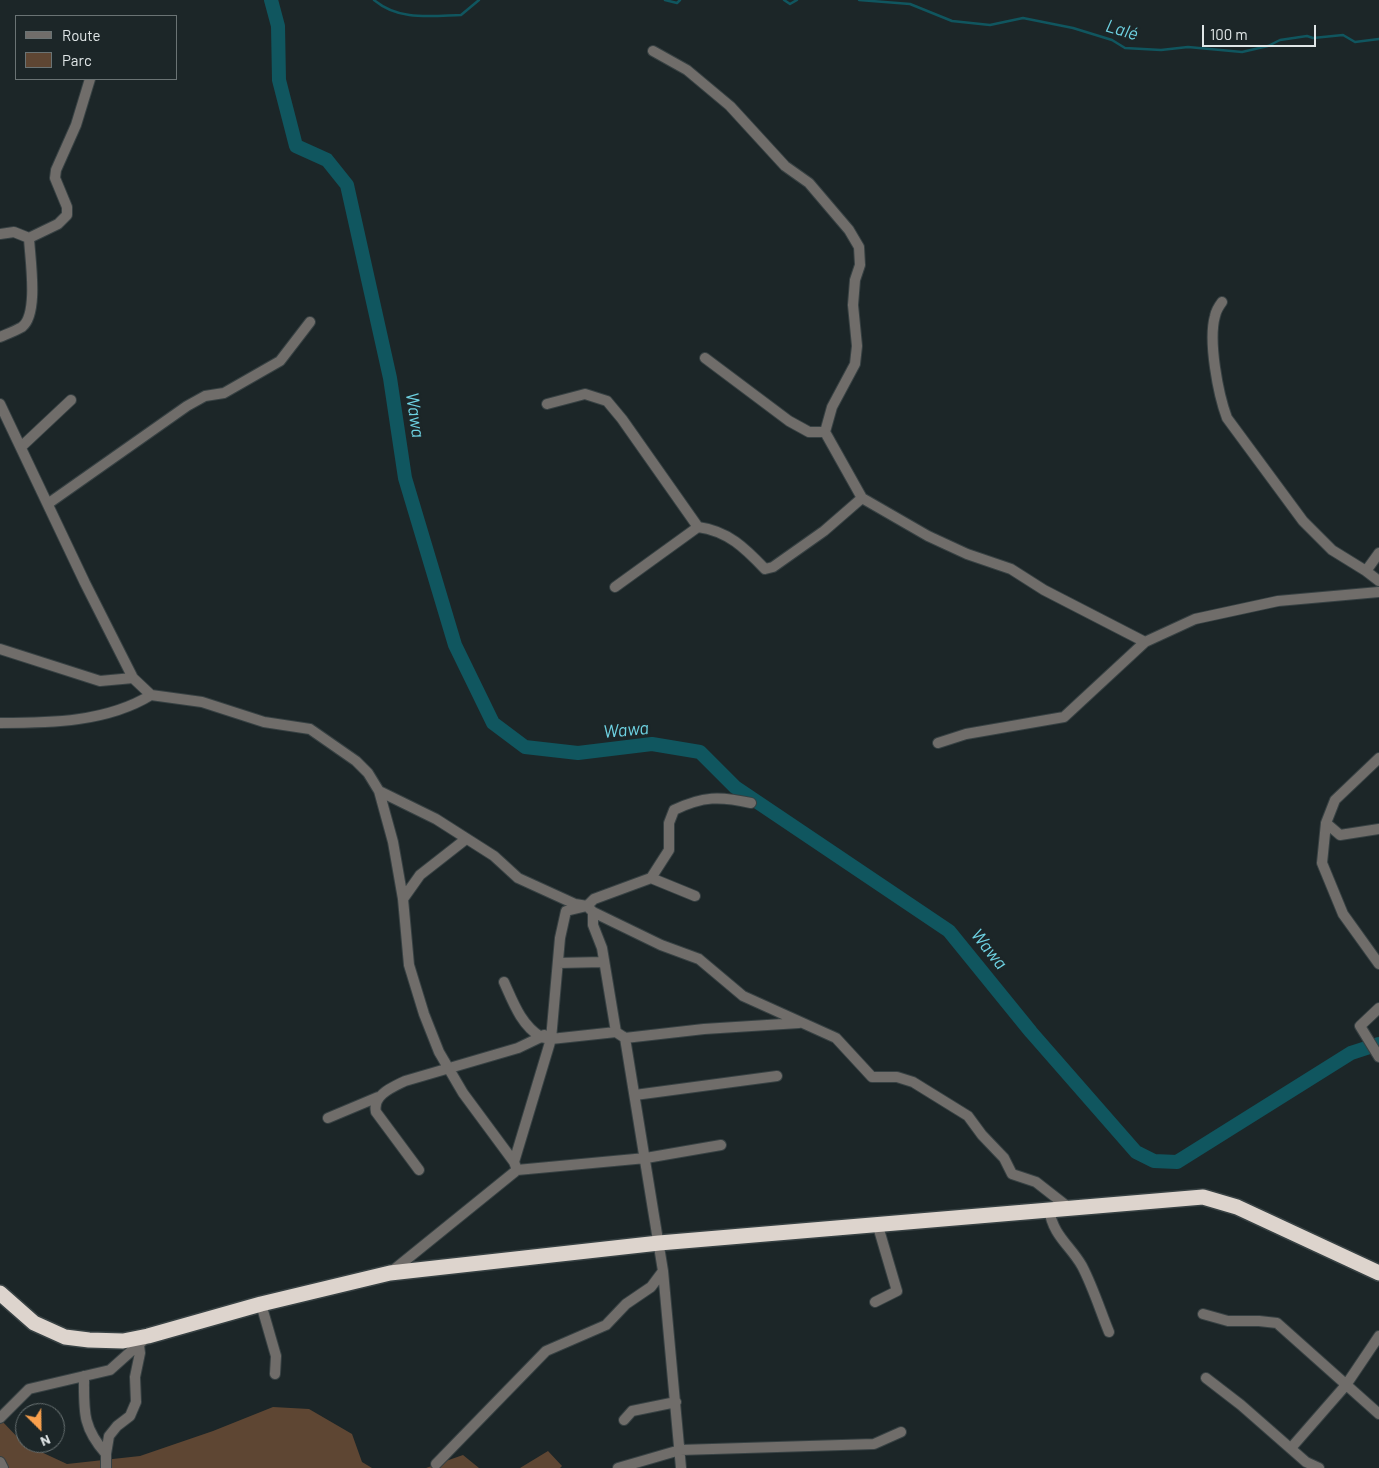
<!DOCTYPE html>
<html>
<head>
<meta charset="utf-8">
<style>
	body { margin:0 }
	#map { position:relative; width:1379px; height:1468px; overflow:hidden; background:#1c2628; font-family:Barlow,sans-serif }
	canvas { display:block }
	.legend { position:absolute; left:15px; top:15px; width:162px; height:65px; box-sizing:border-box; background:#1c2628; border:1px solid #6a7374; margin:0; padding:6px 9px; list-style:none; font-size:15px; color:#e0e6e7 }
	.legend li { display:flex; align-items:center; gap:10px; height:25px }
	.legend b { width:25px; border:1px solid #6a7374 }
	.north { position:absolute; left:15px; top:1403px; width:50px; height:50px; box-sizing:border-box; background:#1c2628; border:1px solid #6a7374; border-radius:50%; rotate:157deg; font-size:14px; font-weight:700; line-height:20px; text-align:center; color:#e0e6e7 }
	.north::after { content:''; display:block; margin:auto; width:18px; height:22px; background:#f9a04d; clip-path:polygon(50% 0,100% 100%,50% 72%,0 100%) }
	.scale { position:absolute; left:1202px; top:25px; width:114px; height:22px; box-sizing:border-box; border:2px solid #e0e6e7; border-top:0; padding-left:6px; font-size:15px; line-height:18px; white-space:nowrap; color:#e0e6e7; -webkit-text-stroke:4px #1c2628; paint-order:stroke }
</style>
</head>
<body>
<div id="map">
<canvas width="1379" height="1468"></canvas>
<ul class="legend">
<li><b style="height:6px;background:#706d6a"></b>Route</li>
<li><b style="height:14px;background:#5e4633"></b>Parc</li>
</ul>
<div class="north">N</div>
<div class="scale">100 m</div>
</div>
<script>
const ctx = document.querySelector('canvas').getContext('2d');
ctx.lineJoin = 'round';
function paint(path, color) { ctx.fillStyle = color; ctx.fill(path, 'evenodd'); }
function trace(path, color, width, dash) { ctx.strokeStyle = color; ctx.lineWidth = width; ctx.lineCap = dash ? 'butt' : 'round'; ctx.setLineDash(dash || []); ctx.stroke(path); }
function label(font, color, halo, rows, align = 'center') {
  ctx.font = font + ' Barlow,sans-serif'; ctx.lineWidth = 5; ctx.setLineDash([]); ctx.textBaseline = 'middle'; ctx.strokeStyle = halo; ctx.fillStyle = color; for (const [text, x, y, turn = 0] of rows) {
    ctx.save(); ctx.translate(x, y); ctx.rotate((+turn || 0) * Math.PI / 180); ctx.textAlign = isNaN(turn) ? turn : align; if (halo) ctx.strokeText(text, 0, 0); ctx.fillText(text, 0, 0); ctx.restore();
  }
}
paint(new Path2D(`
	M273,1407l36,2 43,25 10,28 10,6h-372v-49l24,25 43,20 73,-8 73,-25z
	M548,1451l14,15 -2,2h-40z
	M463,1455l16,13h-53z`), '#5e4633');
trace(new Path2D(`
	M374,0c25,21 56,16 87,15l18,-15
	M665,0l12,3 3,-3
	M784,0l6,4 7,-4
	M859,0l51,4 42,17 38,4 33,-7 50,10 39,12 13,8 36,2 27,-3 54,5 26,-6 12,-6 27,-4 6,2 30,-3 12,7 24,-3`), '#10565f', 2.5);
trace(new Path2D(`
	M271,0l7,26 1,54 17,66 31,14 20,25 43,193 15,100 50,167 38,78 32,24 53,6 74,-9 48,8 35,35 214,144 82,101 105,120 18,9 23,1 174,-109 28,-9`), '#10565f', 14);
const minor = new Path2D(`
	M653,51l34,19 43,36 55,60 24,17 40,47 10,17 1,18 -5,15 -2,25 4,41 -2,18 -23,43 -7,25 37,66 66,38 39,18 44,15 33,21 101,52
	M0,234l14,-2 15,6c1,21 10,76 -7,89 -7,4 -15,7 -22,10
	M29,238l29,-14 9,-9v-8l-12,-29 1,-8 20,-45 14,-46
	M1222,302c-3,4 -6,9 -7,14 -7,25 3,78 12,102l76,103 29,29 34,21 13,-18
	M705,358l84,63 20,11h16
	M0,404l85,179 48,95
	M547,404l38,-10 22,7 15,18 76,108c30,4 47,21 67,42l8,-2 51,-36 38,-33
	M21,447l50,-47
	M49,503l138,-97 18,-10 19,-3 56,-32 30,-39
	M1366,571l13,10
	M615,587l83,-60
	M0,649l100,32 33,-3 18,17 51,7 62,20 46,7 46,32 12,12 11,18 14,51 10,57 6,66 15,49 15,38 24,41 51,69 3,8 -126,102
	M0,723c51,0 107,-1 151,-28
	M938,743l28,-9 98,-17 81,-75 50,-23 83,-18 101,-9
	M1379,758l-44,42 -9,23 14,12 39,-6
	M379,791l57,28 58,37 24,22 57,26 12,2 7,-7 57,-21 18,-28v-27l5,-13c29,-14 46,-14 77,-7
	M1326,823l-4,40 21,51 36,50
	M651,878l44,18
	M403,899l17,-24 46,-36
	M593,912v13l9,23 14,84
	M558,963l45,-1
	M504,982c9,20 17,43 37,55l3,-2
	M1379,1008l-19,18 19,31
	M625,1038l79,-9 95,-6
	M635,1095l142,-19
	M328,1118l50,-21
	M514,1162l37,-123 9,-101 6,-27 21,-5 6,6 68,33 38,14 44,37 93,42 36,39h25l16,5 55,34 14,19 22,23 8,16 24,8 32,25
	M419,1170l-43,-58c-4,-17 17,-25 29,-31l113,-33 23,-11 10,2 65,-7 9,6 38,233 18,197
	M517,1170l129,-12 75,-13
	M1049,1209c4,27 21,36 33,57 11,21 18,44 27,66
	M875,1302l22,-11 -20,-68
	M261,1304l15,52 -1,18
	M1203,1314l25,7h31l18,2 102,91
	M84,1376c0,35 -2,51 22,78v14
	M1206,1378l35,27 65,57 13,6
	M0,1418l29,-29 81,-19 37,-33
	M624,1420l8,-9 44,-9
	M1291,1448l55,-63 33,-49
	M106,1454l3,-18 8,-10 13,-10 6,-14 -1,-25 5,-24 -1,-8
	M0,1462l3,6
	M436,1464l110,-113 60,-26 20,-21 25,-17 12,-16
	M618,1468l62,-18 194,-6 27,-12`);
const highway = new Path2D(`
	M0,1293l34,30 31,14 24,3 34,1 25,-5 113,-32 129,-31 269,-30 544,-46 34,10 142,66`);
trace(minor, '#374143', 12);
trace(highway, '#374143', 18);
trace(minor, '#706d6a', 10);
trace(highway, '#ddd4cd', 15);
label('italic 18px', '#6ed2e2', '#1c2628', [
	["Lalé",1122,30,17],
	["Wawa",415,415,82],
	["Wawa",626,730,-5],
	["Wawa",989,949,51]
]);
</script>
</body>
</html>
